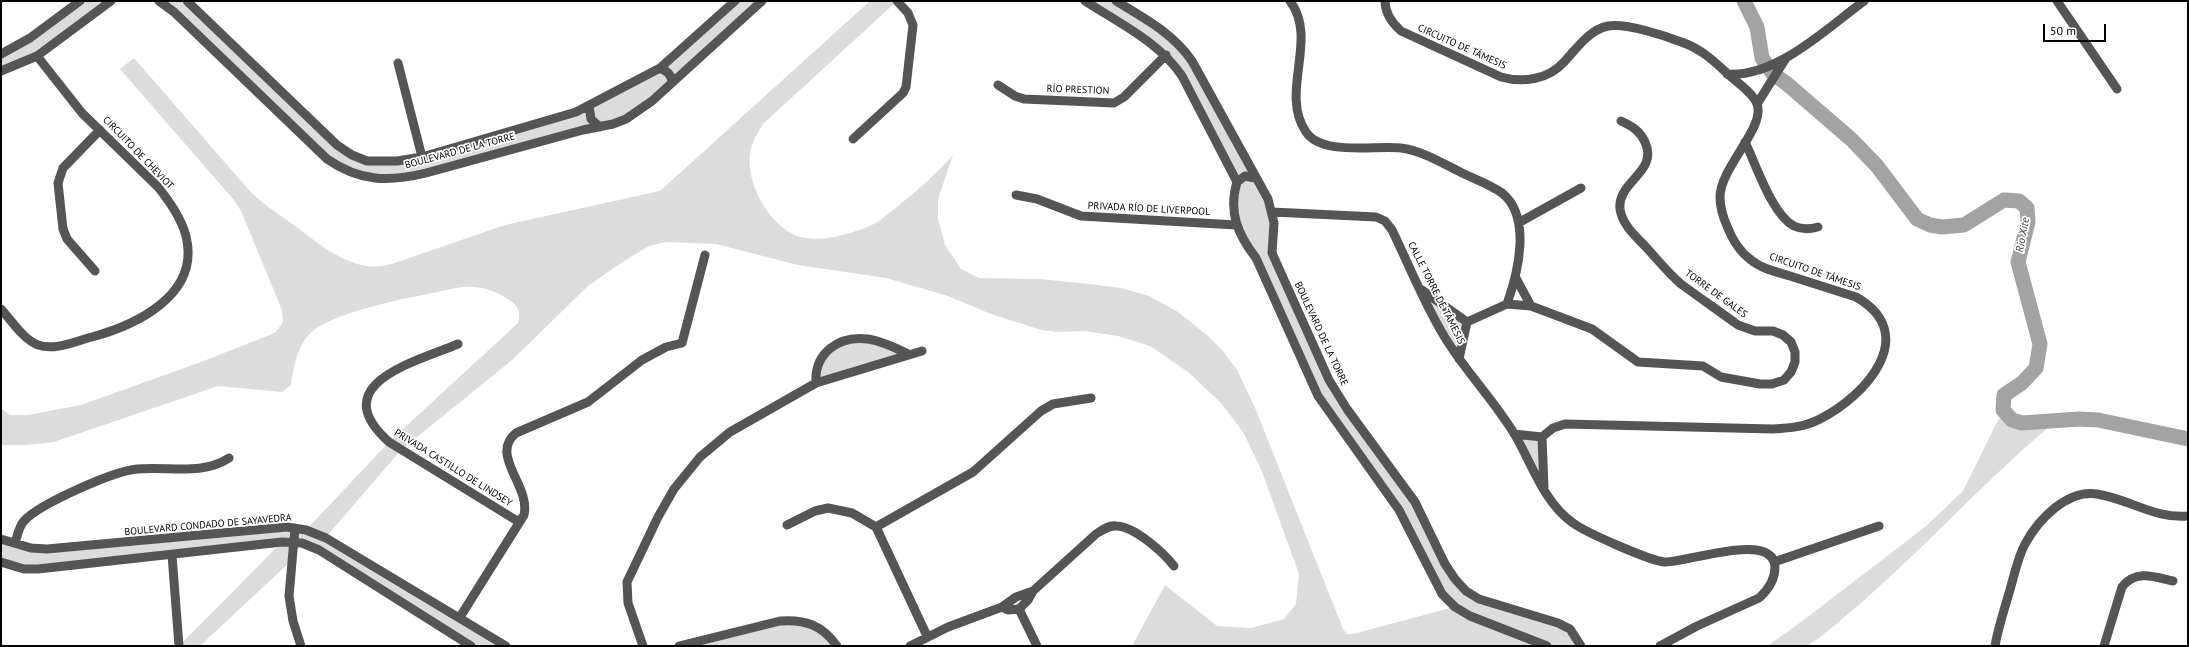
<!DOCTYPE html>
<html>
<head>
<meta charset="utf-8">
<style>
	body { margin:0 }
	#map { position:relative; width:2189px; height:647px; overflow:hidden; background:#fff; font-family:"PT Sans",sans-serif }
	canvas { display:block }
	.frame { position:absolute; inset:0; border:2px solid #000; pointer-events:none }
	.scale { position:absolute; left:2043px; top:24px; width:63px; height:18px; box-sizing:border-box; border:2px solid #000; border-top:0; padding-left:5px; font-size:12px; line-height:14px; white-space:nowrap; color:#000; -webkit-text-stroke:3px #fff; paint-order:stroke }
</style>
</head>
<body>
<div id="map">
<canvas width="2189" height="647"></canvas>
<div class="frame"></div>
<div class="scale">50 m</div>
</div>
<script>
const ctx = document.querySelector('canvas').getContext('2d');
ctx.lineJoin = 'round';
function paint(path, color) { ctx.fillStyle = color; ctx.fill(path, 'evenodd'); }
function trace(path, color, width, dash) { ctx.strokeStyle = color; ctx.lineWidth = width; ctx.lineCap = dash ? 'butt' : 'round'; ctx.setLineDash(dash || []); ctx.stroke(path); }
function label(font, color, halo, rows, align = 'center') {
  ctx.font = font + ' "PT Sans",sans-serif'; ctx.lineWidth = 3.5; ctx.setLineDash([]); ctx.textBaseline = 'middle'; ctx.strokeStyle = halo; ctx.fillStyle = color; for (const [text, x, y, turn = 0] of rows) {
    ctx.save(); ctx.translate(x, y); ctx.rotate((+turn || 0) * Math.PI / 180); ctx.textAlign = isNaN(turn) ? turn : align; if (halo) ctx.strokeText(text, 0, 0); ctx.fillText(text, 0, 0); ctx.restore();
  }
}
paint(new Path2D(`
	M80,1h31l-74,55 -36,15v-17z
	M159,1h28l165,154 45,6 162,-43 101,-50 75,-67h27l-136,118 -231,59 -56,-11z
	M870,1h27l-134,123c-5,9 -12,19 -13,30 -4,30 19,71 47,82 12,4 30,3 42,0 11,-3 25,-7 35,-12 6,-3 13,-10 19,-14 24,-19 40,-33 60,-55l-15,44v20l7,26 16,24 18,9 61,1 49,5 32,4 28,8 29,16 29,23 16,16 14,19 19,40 87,219 4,5h6l101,-27 -46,-81 -82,-117 -90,-184 1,-43 -62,-117 -90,-64h31l69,50 87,161v41l57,127 86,122 51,89 92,32 23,23h-449l33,-61 52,41 34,2 33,-9 12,-15 3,-30 -38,-105 -18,-37 -22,-29 -33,-31 -38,-26 -32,-10 -34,-5 -28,1 -15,-2 -50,-16 -43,-18 -62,-18 -88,-13 -82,-21 -50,-2 -17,4 -22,13 -39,27 -77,75 -110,89 -75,87 180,109h-35l-152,-96 -26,-8 -2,19 -91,85h-21l102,-103 -243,26 -37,-7v-23l30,9 275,-18 83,-88 129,-119c3,-10 0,-18 -9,-23 -15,-10 -28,-14 -46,-13 -10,1 -20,4 -30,6 -32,6 -90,18 -116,35 -19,12 -23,37 -26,57l-9,7 -64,-6 -164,56 -28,3h-25v-37l9,7h18l53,-10 120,-43 66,-26 9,-4 7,-10 -1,-12 -41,-99 -8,-12 -113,-130 14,-11 114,131c13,14 28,23 43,34 22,16 43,35 70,42 10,3 21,1 31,-1l113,-39 155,-34z
	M1421,290l46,32 -8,37z
	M858,339l50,15 -92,29 6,-28z
	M2003,410c17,19 29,12 53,11 -71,59 -132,128 -202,188 -10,8 -37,33 -48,37 -11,1 -28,0 -39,0l34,-24 124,-95 38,-36z
	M1514,434l28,3 2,52z
	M780,621l30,1 27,24h-158z`), '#dcdcdc');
trace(new Path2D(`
	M1744,1l13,26 5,31 11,16 13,9 66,57 25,26 40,53 13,6 12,2 22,-2 40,-25 15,1 8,7 1,14 -10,40 22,82 -4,24 -14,15 -18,12 -1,15 9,10 10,3 57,-4 19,1 90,19`), '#a3a3a3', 15);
trace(new Path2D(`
	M159,1l15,11 153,147c33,23 62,23 99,14l157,-43 30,-6 13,-5 26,-18 110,-100
	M187,1l150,144 15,10 15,6h30l25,-4 154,-45 84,-44 75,-67
	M1085,1c34,22 74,41 97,75l55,106c-9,30 1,53 19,76l62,138 81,114 43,84 13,13 15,9 77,30
	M1116,1c28,17 57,32 76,60l76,138 6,24 -2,30 57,127 18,29 68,93 30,62 10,15 11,12 13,8 79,24 12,6 11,17
	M1290,1c29,38 -11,92 16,131 16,24 69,13 95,16 22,3 41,15 61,25 13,6 29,12 40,20 30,24 16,80 5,111
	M1385,1c0,13 7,22 16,30l100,46c21,6 47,3 63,-15 13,-14 25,-32 44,-36 19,-3 58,10 76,17 19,7 32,20 46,33 9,8 23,17 27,28 9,23 -37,64 -37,93 0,10 3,20 7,29 5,13 13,26 24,34 11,9 26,12 39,16 22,7 44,14 66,21 65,37 10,99 -36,122 -15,8 -31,9 -47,10l-208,-5 -12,4 -11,9
	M2057,1l60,88
	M1,54l29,-16 50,-37
	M398,63l24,94
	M660,68c7,3 11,6 12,14
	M1,71l36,-15 74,-55
	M1727,74c49,4 100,-46 137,-73
	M998,85l17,11 9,3 90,4 10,-6 42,-42
	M1757,104l29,-46
	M589,106l2,13 9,8
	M853,139l50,-46 3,-6 7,-62 -5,-12 -11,-12
	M1745,142c11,22 27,73 49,84 9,4 16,3 24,1
	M1237,182l8,-6 10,2
	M1016,195l21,4 44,17 155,9
	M1272,212l104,5 9,4 7,9c17,35 32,73 52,106 21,35 50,64 71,99 17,29 29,68 58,88 12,9 77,38 92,39 21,1 109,-32 110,5 0,13 -7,23 -16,31l-62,28 -37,20
	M1520,222l61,-34
	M95,271l-28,-32 -4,-10 -5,-46 5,-15 37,-38
	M1516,278l15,28
	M1422,290l45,32
	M1,309c11,12 22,30 37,36 17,6 38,-4 54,-8 44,-12 105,-41 95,-96 -3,-19 -17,-39 -29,-54l-76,-74 -45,-57
	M1467,322l40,-18 24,2 61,23 46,33 65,4 18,11 39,7h12l12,-4 7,-8 4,-10v-10l-4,-10 -8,-7 -10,-4h-18l-17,-6c-19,-14 -38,-27 -57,-41 -13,-11 -24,-25 -36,-38 -10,-10 -23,-22 -25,-37 -3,-28 39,-37 25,-67 -5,-11 -13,-16 -24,-21
	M458,344c-43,18 -134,40 -69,98l130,80
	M1459,359l8,-37
	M816,383c-2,-30 23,-48 52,-44 14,2 28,9 40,15
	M1514,434l28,3
	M1542,437l2,51
	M787,525l28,-14 13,-3 24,5 24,14 51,109
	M876,527l97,-55 68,-61 12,-7 38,-6
	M295,528l-6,68 4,25 8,25
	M1,539l30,9 16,1 240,-22 19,3 20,8 180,108
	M15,543c2,-6 4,-17 9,-22 15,-17 90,-50 113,-52 31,-3 65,7 92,-11
	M172,555l7,91
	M1,562l23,7h14l244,-27 20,1 17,7 152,96
	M1774,562l105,-36
	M1002,607l6,3 11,-1 9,-9 5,-9 63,-57c6,-4 13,-9 20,-8 18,0 47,26 58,40
	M1019,609l18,37
	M460,617l64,-102c7,-29 -35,-60 -8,-82l72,-31 54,-42 24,-13 16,-4 23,-88
	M643,646l-15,-43 -1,-21 31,-65 16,-28 26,-32 30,-25 86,-49 106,-32
	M679,646l101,-25c25,-2 42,4 57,25
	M910,646l38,-19 54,-20 14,-10 17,-6
	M1995,646c3,-18 9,-35 14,-53 5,-16 8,-34 16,-49 13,-24 42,-55 72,-50 32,5 58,25 91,22
	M2104,646l18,-59c14,-18 33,-10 51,-6`), '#555', 9);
label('10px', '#000', '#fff', [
	["CIRCUITO DE TÁMESIS",1462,47,24],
	["RÍO PRESTION",1078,90,2],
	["BOULEVARD DE LA TORRE",460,151,-15],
	["CIRCUITO DE CHEVIOT",138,153,46],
	["PRIVADA RÍO DE LIVERPOOL",1149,209,3],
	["CIRCUITO DE TÁMESIS",1815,272,19],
	["CALLE TORRE DE TÁMESIS",1436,293,63],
	["TORRE DE GALES",1716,294,36],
	["BOULEVARD DE LA TORRE",1321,334,65],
	["PRIVADA CASTILLO DE LINDSEY",453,468,32],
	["BOULEVARD CONDADO DE SAYAVEDRA",208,525,-5]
]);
label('italic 11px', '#444', '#fff', [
	["Rio Xite",2023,235,-80]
]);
</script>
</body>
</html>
